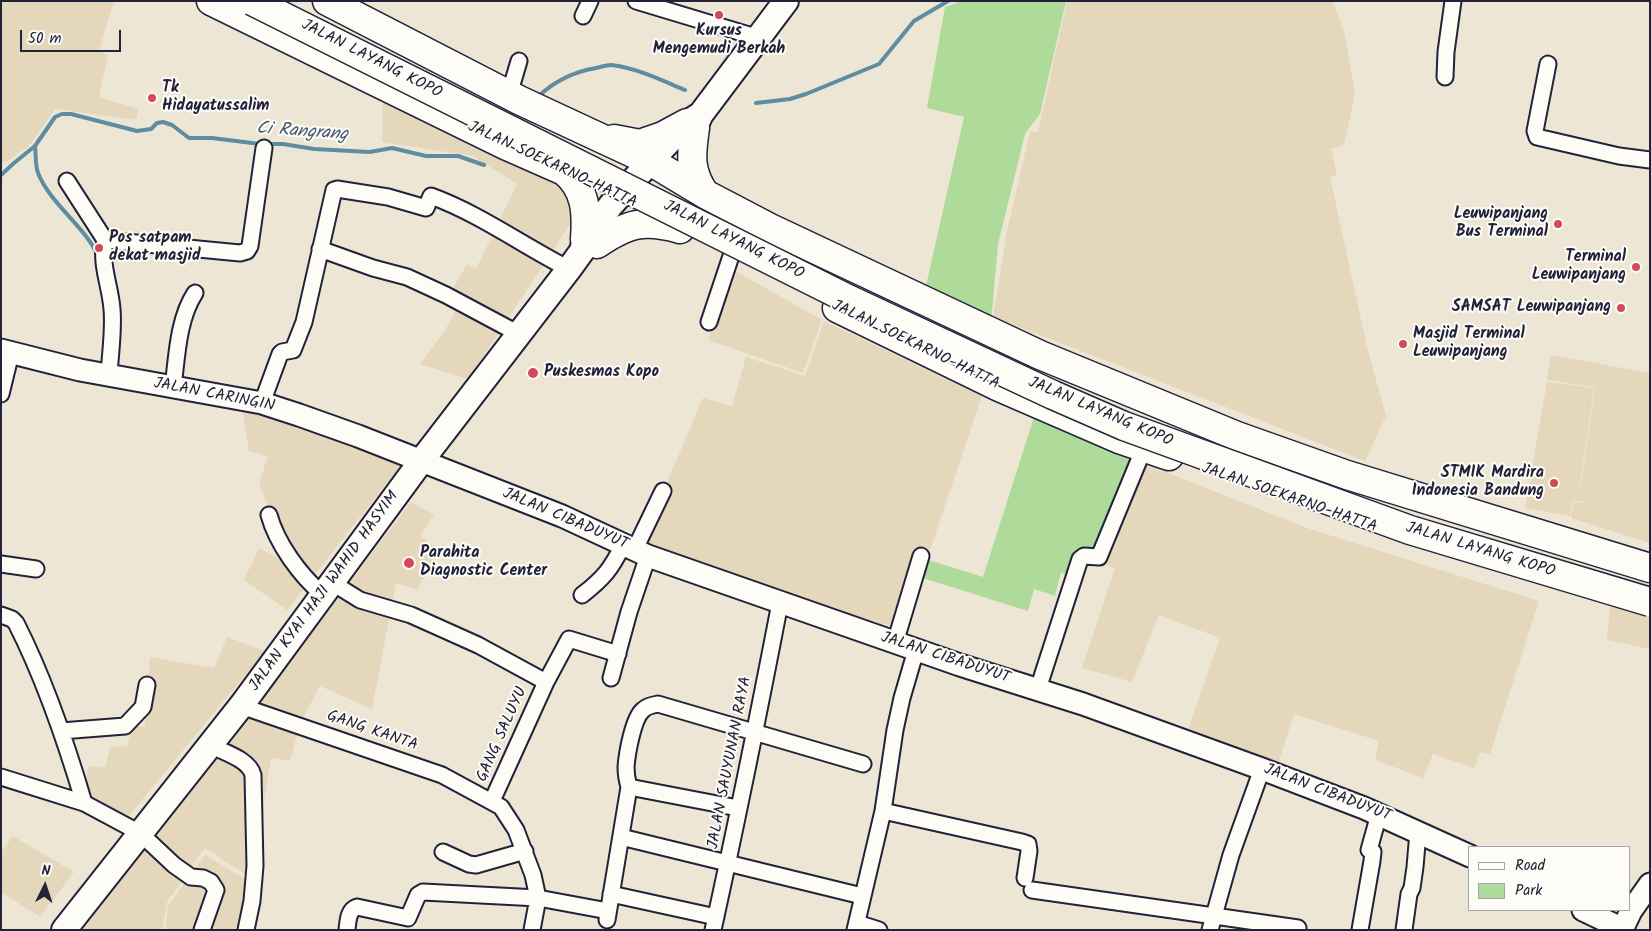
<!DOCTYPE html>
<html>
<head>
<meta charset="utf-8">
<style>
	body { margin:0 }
	#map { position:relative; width:1651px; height:931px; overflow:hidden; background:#eee6d4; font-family:Kalam,sans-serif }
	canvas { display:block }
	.frame { position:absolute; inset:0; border:2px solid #22223b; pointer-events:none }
	.legend { position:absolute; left:1468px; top:846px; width:162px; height:65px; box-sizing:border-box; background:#fdfcf7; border:1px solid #a5a5ac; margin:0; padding:6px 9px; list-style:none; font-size:15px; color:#22223b }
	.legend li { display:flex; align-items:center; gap:10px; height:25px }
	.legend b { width:25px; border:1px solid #a5a5ac }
	.north { position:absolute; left:20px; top:861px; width:50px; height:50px; -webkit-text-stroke:4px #fdfcf7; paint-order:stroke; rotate:4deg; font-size:14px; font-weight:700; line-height:20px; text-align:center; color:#22223b }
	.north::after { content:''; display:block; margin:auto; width:18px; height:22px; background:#22223b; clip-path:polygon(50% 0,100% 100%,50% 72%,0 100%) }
	.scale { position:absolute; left:20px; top:30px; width:101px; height:22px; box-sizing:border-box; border:2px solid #22223b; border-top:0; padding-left:6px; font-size:15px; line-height:18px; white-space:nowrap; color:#22223b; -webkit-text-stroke:4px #fdfcf7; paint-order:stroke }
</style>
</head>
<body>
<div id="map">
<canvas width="1651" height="931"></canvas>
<div class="frame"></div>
<ul class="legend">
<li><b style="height:6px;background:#fdfcf7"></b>Road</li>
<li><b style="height:14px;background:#aedb9a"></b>Park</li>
</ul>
<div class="north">N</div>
<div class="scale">50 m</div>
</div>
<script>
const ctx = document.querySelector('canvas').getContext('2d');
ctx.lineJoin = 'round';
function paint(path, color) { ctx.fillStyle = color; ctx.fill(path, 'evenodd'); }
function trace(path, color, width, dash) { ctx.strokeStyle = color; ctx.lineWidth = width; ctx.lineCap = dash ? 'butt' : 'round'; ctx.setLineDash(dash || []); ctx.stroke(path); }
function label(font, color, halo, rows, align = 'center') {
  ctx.font = font + ' Kalam,sans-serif'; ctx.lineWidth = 4; ctx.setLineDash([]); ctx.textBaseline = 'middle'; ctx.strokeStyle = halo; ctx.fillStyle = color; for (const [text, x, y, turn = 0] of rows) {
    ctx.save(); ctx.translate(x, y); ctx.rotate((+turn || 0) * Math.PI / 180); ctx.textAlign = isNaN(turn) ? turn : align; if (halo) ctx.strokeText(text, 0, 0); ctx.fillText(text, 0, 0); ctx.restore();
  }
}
paint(new Path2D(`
	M1,1h113l-15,50 9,4 -9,42 39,12 -2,11 -81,-11 -27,38 -27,18z
	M1067,1h266l12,34 10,59 -11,51 -13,4 6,26 -7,2 37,170 19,69 -21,45 -372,-144 14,-86 23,-100 8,1z
	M383,101l158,65 25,25 9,14 -4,18 -103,156 -48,-15 25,-34 17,-31 -10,-9 15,-26 9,5 41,-85 -44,-28 -91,-14z
	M730,268l92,52 -19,53 -95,-33z
	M824,321l158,75 -79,234 -166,-51 -96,-36 62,-145 29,8 14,-49 59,19z
	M1551,355l99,18v170l-79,-25 2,-16 9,1 1,-2h-11l-2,15 -45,-8 22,-126 47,6 -14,96 5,1 -4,-1 14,-97 -48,-7z
	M242,409l163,51 -118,150 -43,-30 15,-32 24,13 4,-6 -28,-72 9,-27 -19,-5z
	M1140,462l170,67 229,72 -49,153 -10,-2 -6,16 -41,-14 -10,24 -48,-18 4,-19 -85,-27 -16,50 -91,-32 33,-94 -61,-23 -27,67 -50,-14 33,-100 -12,-4z
	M411,502l23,13 -14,21 19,14 -22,40 -21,-7 -24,126 -52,-23 -19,35 -11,40 -19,-3 -20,120 -46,-30 -22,28 -31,-34z
	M1610,606l40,9v34l-43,-9z
	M227,637l38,14 -142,172 -38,-32 3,-25 17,2 5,-21 17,-1 5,-20 13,1 5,-70 64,11z
	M13,836l61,36 -34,45 -39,-25v-40z
	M147,846l34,37 -14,19 -5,28h-82z
	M205,855l47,28 -9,47h-78l3,-24z`), '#e4d7bc');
paint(new Path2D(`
	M962,1h104l-26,113 -15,20 -27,110 -7,79 -66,-33 39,-173 -37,-9 18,-101z
	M1034,417l103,42 -40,96 -26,20 -10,-2 -6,23 -21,-7 -6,22 -105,-33 6,-18 54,17z`), '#aedb9a');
trace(new Path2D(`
	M538,97c16,-16 35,-25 58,-29 5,-1 10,-3 15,-3 26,3 50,15 74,25
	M756,103l34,-4 16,-5 73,-30 35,-43 34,-20
	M35,146c1,8 0,19 3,27 13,32 46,52 60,83
	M1,175l13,-12 21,-17 20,-29 7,-3h9l66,17 14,-2 6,-6 6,-1 9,3 17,13h23l48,6h23l31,5 56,3 22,-4 34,8h32l26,9`), '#5e8da1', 4);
const street = new Path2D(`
	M636,1l123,37
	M583,16l7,-15
	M1548,64l-13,67 2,6 82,19 31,4
	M1445,77l1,-25 7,-51
	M509,95l10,-34
	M67,181l38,59
	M320,249l53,19 34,9 39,18 73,39
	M709,322l23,-69
	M109,376c1,-22 5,-45 3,-67 -2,-25 -12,-44 -7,-69l135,13 7,-2 3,-5 14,-98
	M173,387c4,-31 5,-68 22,-94
	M1,394l10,-41
	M262,403l18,-49 2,-2 11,-2 11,-28 30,-132 3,-1 51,8 38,11 5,-12c49,18 91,49 138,73
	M269,515c8,29 31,60 53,79
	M635,549l28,-58
	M1,564l35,5
	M331,582l29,18 51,15 67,30 68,37
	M582,595c22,-17 29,-26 41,-50
	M1,615l11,4 4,4c29,57 50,119 68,180
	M895,643l26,-87
	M611,678l18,-66 19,-56
	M1038,689l42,-130 4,-3 15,1 45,-109
	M241,706l201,69 59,32 15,23 17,45 5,23 -6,32
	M61,731l64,-5 18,-19 4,-22
	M210,745c13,7 39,14 43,30l2,91 -3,35 -6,29
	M1,777l83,26 56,30 34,32 17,12 12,1 8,4 5,8 -14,40
	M629,787l109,21
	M492,801l54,-119 23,-43 49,15
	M883,811l139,31 6,2 1,7 -4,27
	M621,837l241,59
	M443,852l26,12 7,1 49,-14
	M1032,890l266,38
	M611,894l105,23
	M607,920l22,-133c-2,-7 -3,-13 -3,-20 1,-13 7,-49 17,-57 4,-4 9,-5 15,-6l205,60
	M857,923l22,7
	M347,930c1,-9 1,-20 10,-23l51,11 10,-23 5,-3 115,6 70,13
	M713,930c24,-109 46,-218 67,-327
	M855,930l28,-119 12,-81 7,-32 14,-48
	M1210,930l21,-75 31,-86
	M1360,930l12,-69 1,-9 -4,-2 10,-36
	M1404,930l5,-36 3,-6 3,-21 3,-35`);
const secondary = new Path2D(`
	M1,350l79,20 182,33 37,12 59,21 204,80 86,40 312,109 123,39 179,65 102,39 106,48
	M1583,910l40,19
	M1622,930l9,-19 19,-27`);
const primary = new Path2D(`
	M695,127l6,-13 85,-113
	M64,930l177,-224 181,-246 147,-191 13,-18 3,-12 26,-34 46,-51 30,-31 14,-9`);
const highway = new Path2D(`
	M211,1l294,144 68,30
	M327,1l192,99 131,61 55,33 65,34 270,127 197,81 110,39 303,93
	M695,128c-4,27 -6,43 10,66
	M614,139l26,5 23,-8 24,-13
	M564,171c22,18 23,41 21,68
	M597,244c31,-21 47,-25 83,-15
	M837,308l162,79 120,52 50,17`);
trace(street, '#22223b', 19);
trace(secondary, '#22223b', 25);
trace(primary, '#22223b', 28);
trace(highway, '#22223b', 31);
trace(street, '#fdfcf7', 15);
trace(secondary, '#fdfcf7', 21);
trace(primary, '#fdfcf7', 24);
trace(highway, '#fdfcf7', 28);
const highwayBridge = new Path2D(`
	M252,1l596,298 205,96 71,31 286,104 240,72`);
trace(highwayBridge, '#22223b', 31, []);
trace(highwayBridge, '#fdfcf7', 28);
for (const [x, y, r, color] of [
	[719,15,5,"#d1495b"],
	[152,98,5,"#d1495b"],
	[1558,224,5,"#d1495b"],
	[99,248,5,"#d1495b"],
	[1636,267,5,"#d1495b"],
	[1621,308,5,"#d1495b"],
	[1403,344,5,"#d1495b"],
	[533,373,6,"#d1495b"],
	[1554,483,5,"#d1495b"],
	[409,563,6,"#d1495b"]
]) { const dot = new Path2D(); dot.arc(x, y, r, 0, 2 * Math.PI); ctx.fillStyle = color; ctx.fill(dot); trace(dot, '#fdfcf7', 2); }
label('bold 16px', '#22223b', '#fdfcf7', [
	["Kursus",719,32,"center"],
	["Mengemudi Berkah",719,50,"center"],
	["Tk",162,89],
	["Hidayatussalim",162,107],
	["Leuwipanjang",1548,215,"right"],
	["Bus Terminal",1548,233,"right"],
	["Pos satpam",109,239],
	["dekat masjid",109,257],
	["Terminal",1626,258,"right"],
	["Leuwipanjang",1626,276,"right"],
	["SAMSAT Leuwipanjang",1611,308,"right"],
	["Masjid Terminal",1413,335],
	["Leuwipanjang",1413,353],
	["Puskesmas Kopo",544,373],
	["STMIK Mardira",1544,474,"right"],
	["Indonesia Bandung",1544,492,"right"],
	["Parahita",420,554],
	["Diagnostic Center",420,572]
], 'left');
label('16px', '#22223b', '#fdfcf7', [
	["JALAN LAYANG KOPO",371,60,27],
	["JALAN SOEKARNO-HATTA",552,166,25],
	["JALAN LAYANG KOPO",733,241,27],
	["JALAN SOEKARNO-HATTA",915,346,26],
	["JALAN CARINGIN",214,396,11],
	["JALAN LAYANG KOPO",1100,413,23],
	["JALAN SOEKARNO-HATTA",1289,499,19],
	["JALAN CIBADUYUT",565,520,23],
	["JALAN LAYANG KOPO",1480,551,17],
	["JALAN KYAI HAJI WAHID HASYIM",325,592,-54],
	["JALAN CIBADUYUT",945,659,18],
	["GANG KANTA",372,732,19],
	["GANG SALUYU",503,735,-66],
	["JALAN SAUYUNAN RAYA",731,763,-79],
	["JALAN CIBADUYUT",1327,794,21]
]);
label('italic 18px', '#40576e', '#fdfcf7', [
	["Ci Rangrang",302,133,4]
]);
</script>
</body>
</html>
